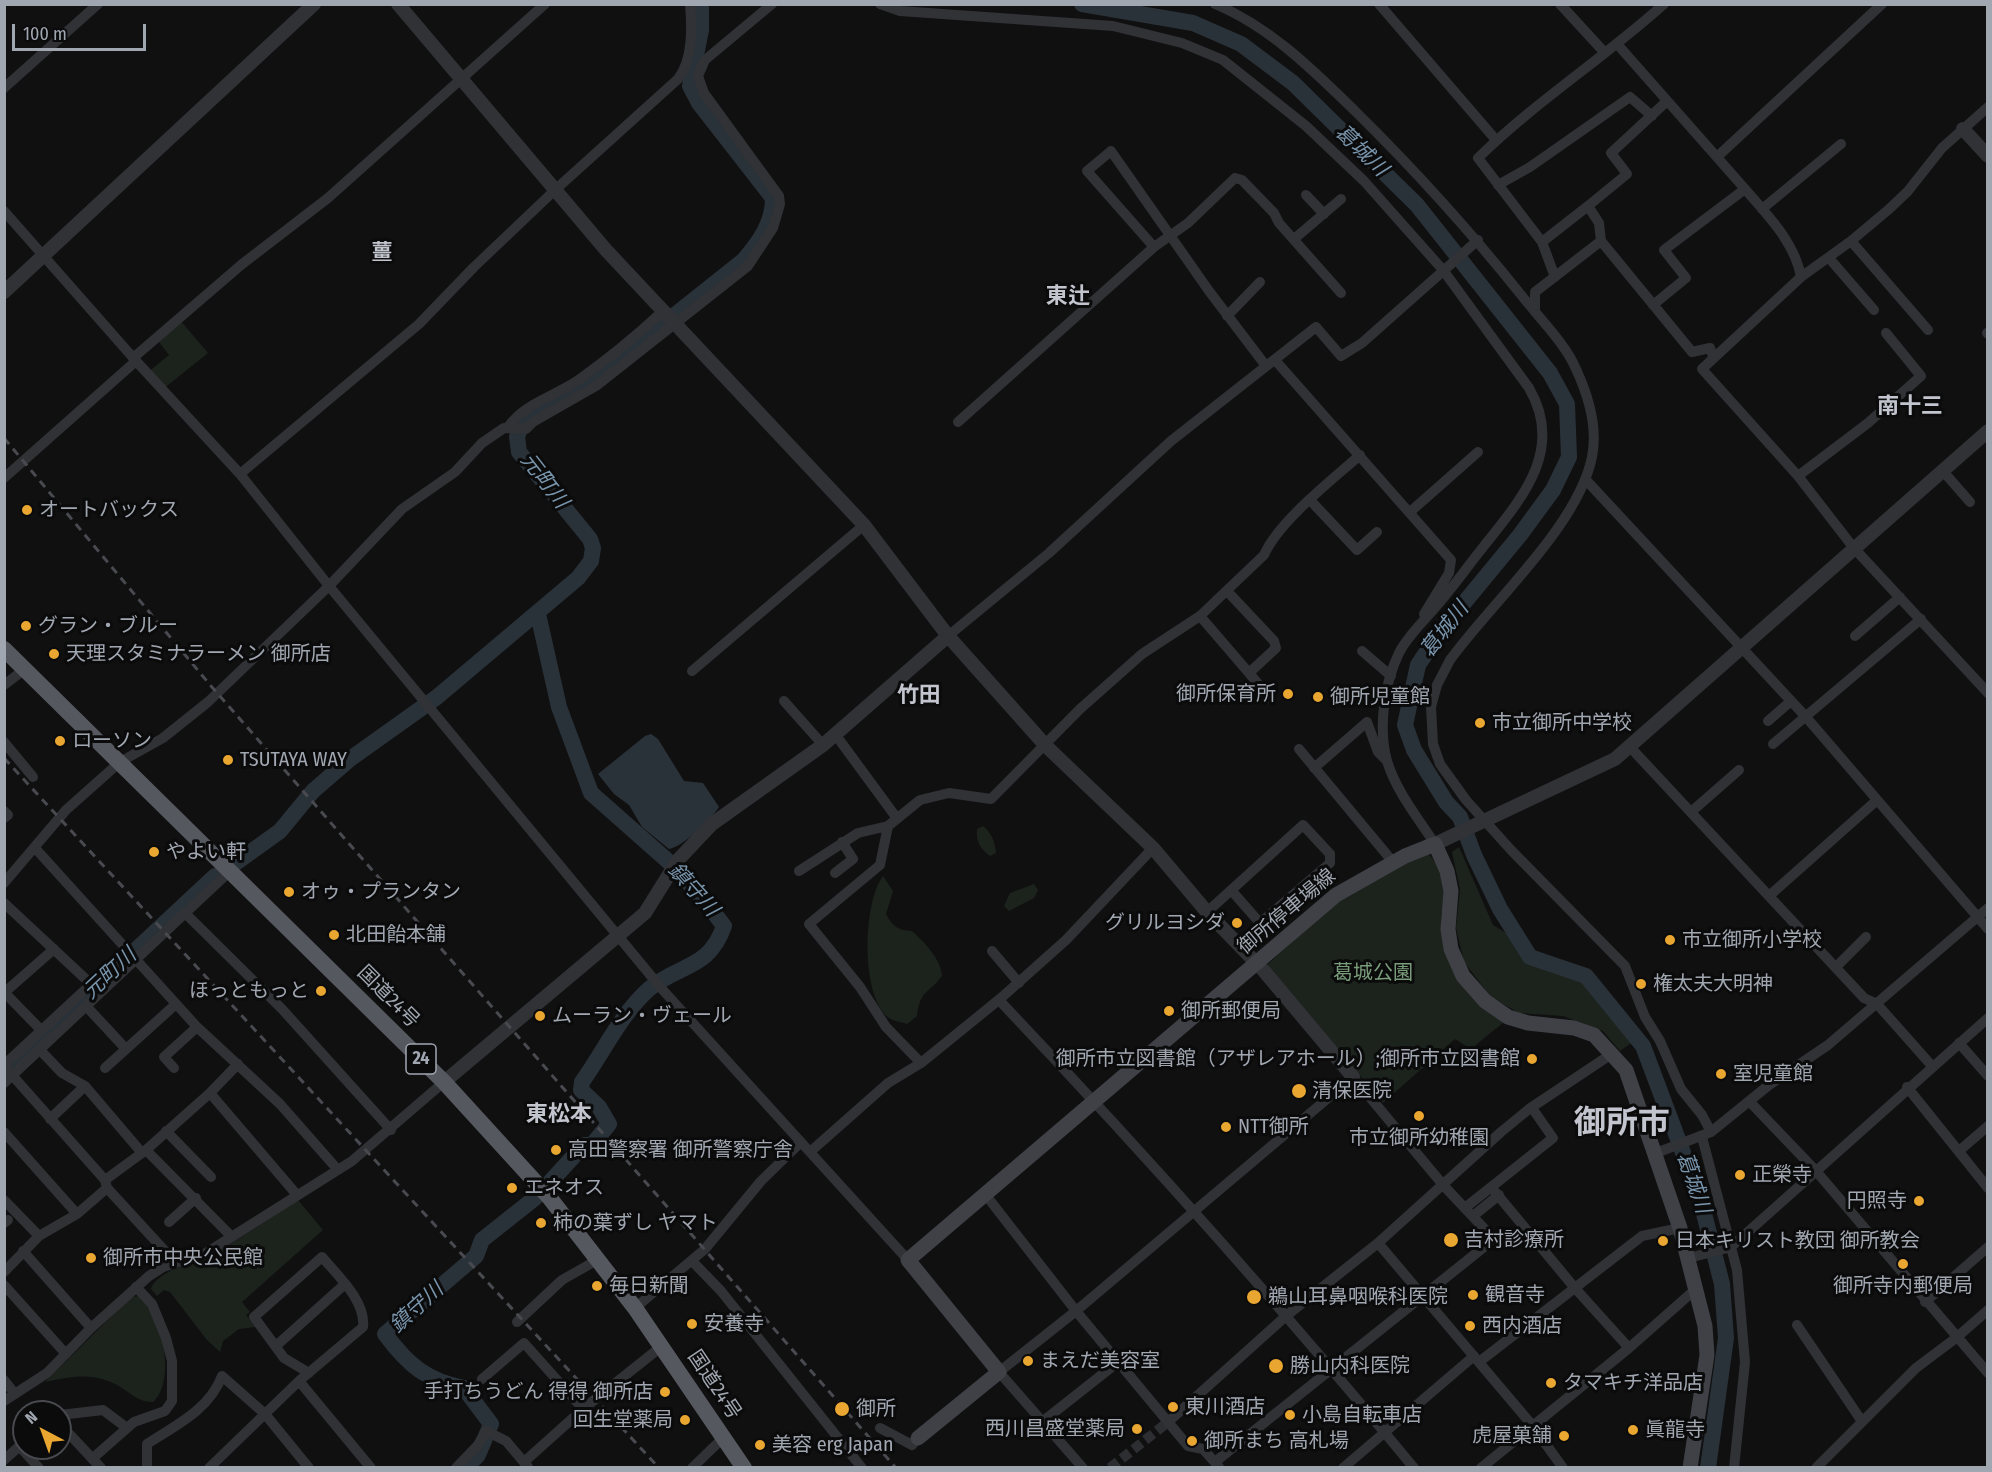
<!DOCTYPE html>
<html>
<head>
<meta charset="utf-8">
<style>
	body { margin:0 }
	#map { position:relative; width:1992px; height:1472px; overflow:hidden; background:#101011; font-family:"Fira Sans Condensed",sans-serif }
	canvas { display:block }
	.frame { position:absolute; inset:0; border:6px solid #a1a7b1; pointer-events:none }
	.north { position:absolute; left:12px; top:1400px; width:60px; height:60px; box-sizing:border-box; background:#0b0b0c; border:2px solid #47494e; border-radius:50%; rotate:319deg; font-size:16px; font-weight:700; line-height:24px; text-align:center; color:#a1a7b1 }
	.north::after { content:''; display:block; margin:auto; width:21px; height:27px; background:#e9a630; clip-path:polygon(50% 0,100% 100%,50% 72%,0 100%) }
	.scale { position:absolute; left:12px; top:24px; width:134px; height:27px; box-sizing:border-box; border:3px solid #a1a7b1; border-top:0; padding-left:8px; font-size:18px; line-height:21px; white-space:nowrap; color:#a1a7b1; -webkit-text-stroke:4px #0b0b0c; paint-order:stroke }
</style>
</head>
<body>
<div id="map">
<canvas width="1992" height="1472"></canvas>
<div class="frame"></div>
<div class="north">N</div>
<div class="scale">100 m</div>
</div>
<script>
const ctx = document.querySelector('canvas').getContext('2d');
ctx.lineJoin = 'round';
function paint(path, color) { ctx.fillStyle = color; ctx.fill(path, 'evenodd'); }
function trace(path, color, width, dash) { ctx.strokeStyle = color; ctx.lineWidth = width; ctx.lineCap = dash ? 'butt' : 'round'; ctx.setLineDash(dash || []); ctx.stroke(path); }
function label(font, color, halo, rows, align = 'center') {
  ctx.font = font + ' "Fira Sans Condensed","Noto Sans JP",sans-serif'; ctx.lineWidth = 6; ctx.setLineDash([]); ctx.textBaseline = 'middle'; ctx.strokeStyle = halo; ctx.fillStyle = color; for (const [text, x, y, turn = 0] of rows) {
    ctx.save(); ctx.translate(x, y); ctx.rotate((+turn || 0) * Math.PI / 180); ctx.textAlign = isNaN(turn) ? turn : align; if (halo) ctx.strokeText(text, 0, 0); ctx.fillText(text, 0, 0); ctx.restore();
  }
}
paint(new Path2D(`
	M179,319l29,34 -46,37 -15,-17 22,-18 -13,-17z
	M983,826c9,7 12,16 13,27l-6,3c-10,-7 -14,-15 -13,-27z
	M1459,847l34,78 16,10 26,29 24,2 46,30 29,45 -14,10 -17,-20 -40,-15 -44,-3 -28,-16 -27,-35 -8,-34 4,-39 -8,-37z
	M1428,853c29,35 8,50 15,85 2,10 51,71 61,84l-33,27 -16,-10 -72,64 -116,-138 72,-66 66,-37z
	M883,876l10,15 -7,23c7,13 12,16 26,17 13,12 29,28 30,45 -13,18 -22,13 -25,40l-10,8c-5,-2 -14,-3 -18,-6 -29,-22 -26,-116 -6,-142z
	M1034,884l4,6 -4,8 -25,13 -5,-5 6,-13z
	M298,1200l25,30 -81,72 8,10 -4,3 9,12 -16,2 -16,12 -3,11 -13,-12 -37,-48 -6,-2 -7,6 -6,-7c3,-10 19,-19 29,-22 42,-13 81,-44 118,-67z
	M140,1296c22,18 37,85 13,106 -16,0 -24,-11 -38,-18 -24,-12 -45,-7 -70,-2l86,-85z`), '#1c231d');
paint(new Path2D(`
	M651,734l7,5 26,42 19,2 16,24c-8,12 -36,40 -50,42l-27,-22 -13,-22 -15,-11 -16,-20 47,-38z`), '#2a3239');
trace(new Path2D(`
	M1082,4l111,19 48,21 52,39 124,122 133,168 17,31 2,53 -16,33 -33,45 -80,97 -22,33 -13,60 9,25 32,52 14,15 14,38 26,54 30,48 56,19 57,70 57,152 22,86 4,54 -18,130
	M538,614l21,93 32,86 78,69 33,35 22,29c-15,44 -46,38 -75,63 -28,25 -45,62 -67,93l-1,8 18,17 10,17 -17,21h-8l-33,36
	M237,862l43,-31 33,-40 37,-32 87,-62 141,-119 13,-17 2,-13 -3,-9 -71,-87 -2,-15 5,-14 8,-7 41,-21 21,-14 152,-121c16,-19 29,-37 29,-62l-74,-95 -9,-17 11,-56v-26
	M4,1073l211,-197
	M465,1468l13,-13 13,-31 -27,-36c-37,-7 -56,-23 -79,-54l91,-78 6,-16 53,-42`), '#2a3239', 16);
trace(new Path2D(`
	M1110,1468l58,-46`), '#2d2e31', 10, [10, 5]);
trace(new Path2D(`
	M880,4l20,7 213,15 69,17 41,17 83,66 58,55 79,89 86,118c36,62 -7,110 -45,158 -17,21 -33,44 -51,64 -12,14 -26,27 -34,43 -15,31 -21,75 -12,108 9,30 31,57 48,83
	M1215,4c55,23 98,66 140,107 60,59 115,120 167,185 18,23 43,47 54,73 13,28 22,58 16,88 -14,69 -100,145 -142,203l-13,25 -6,22 2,37 7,20 26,36 45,50 114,116 20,51 15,24 21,48 21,26 9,17
	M1379,4l117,136
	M1560,4l45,49
	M1664,4c-60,54 -129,98 -186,154l64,84 46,-36 11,17 2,18 91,111 18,-4 3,8
	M1618,45l127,144 -81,61 22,28 -33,27
	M4,88l94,-84
	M1988,107l-46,41 -34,43 -20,19 -37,31 -50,36 -99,92 96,107 55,71 135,146
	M1718,156l164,-152
	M1498,185l32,-18 100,-70 22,19
	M1745,189c22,26 50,53 56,88
	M1306,195l18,19
	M1588,206l39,-32 -16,-21 55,-51
	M1762,209l79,-65
	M4,211l132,150 104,113 89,112 332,402 247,272
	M1294,239l47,-40
	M1851,241l77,89
	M1542,242l13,35
	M1154,247l-67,-76 24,-20 98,140 57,75
	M1829,258l45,52
	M1535,312v-20l66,-51
	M1227,316l33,-34
	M1987,333l1,1
	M133,358l108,-93 87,-67 217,-194
	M1275,360l176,200 -2,13 -25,41
	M958,422l196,-175 34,-24 47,-45 7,2 32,33 5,10 62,70
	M508,427c17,-24 45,-30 69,-46 30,-21 59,-45 86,-70
	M1942,470l28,32
	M240,474l179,-150 55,-57 81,-77 123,-111c15,-20 14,-51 12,-75
	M1798,476l70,-53 53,-47 -35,-43
	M4,478l132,-117
	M1586,480l220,237 182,212
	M1310,500l47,50 20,-18
	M1410,512l68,-60
	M1200,616l49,57 27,-25 -2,-7 -47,-50
	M948,636l101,-83 122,-112 145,-114 25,29 21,-13 116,-103
	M1855,636l45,-39
	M1362,651l29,25
	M692,671l172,-146
	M1249,673l22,26
	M4,685l21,-16
	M784,701l39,44
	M1768,721l23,-20
	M835,734l61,83
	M4,742l29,35
	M1773,744l148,-125
	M1630,747l234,251 13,6 55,62
	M1299,749l94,113
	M1314,768l53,-46 11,30 8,8
	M4,811l4,4 -4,3
	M1691,812l48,-42
	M35,848l162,179 83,77 58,66
	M799,871l59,-38 30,-7
	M835,873l18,-14 -11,-17
	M4,883l62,-73 54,-48 43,-24 45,-36 121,-116 73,-77 53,-37 27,-29 22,-15 22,1 7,-7 63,-36 152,-120 25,-38 7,-24 -1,-8 -75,-103 -6,-17 7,-16 67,-56
	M1769,896l107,-95
	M4,903l87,81
	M1207,912l96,-87 27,29v9l-70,60 -29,-33
	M185,913l97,96 109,121
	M992,951l27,32
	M1836,967l30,-30
	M4,992l37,38
	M5,992l49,-43
	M999,1000c143,151 283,307 415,468
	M86,1006l40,43
	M1959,1043l29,33
	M40,1050l22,23 23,13 57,67
	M921,1063l-35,-36 -26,-40 -51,-63 71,-59 8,-39 32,-26 29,-7 42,6 89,-90 62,-55 58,-38 64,-61c15,-34 67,-74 96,-100
	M4,1065l123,-114
	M4,1066l101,114 2,8 68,74
	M105,1068l71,-64
	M174,1068l-10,-11 33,-30
	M4,1083l226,-212
	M1907,1087l81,101
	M210,1093l87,102
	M1749,1101l67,70 172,202
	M50,1119l35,-33
	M166,1131l45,46
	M4,1132l73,82
	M1702,1137l35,133 8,92 -11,106
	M146,1150l85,86
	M1959,1151l29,-25
	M810,1152l78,-69 33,-20 80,-65 65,-58 87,-92
	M1656,1153l55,-21 58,-47 59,-40 160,-137
	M105,1180l41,-30 64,-57 28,-29
	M1491,1187l83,100 55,61
	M985,1194l91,117 112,135 15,3 16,18
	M4,1200l35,36
	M1466,1207l87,-69 -21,-30
	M1473,1216l26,-21
	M169,1222l27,-24
	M4,1223l4,-3
	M1378,1243l154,182 31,43
	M23,1251l68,77
	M1689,1258l42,-11 257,-229
	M692,1261l29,30 141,177
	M4,1272l35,-36 38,-22 30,-26
	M4,1285l62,69
	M1925,1302l63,-55
	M635,1308l70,-59 56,-68 40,-39
	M517,1322l45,-42 37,-21
	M1797,1325l64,95
	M277,1345l68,-61
	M1479,1362l163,-126 38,-8
	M482,1379l42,-36 59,66
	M4,1380l11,14
	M299,1381l72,87
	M4,1401l43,-28 44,-45 58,-52 14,-9 43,-14 146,-92 92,-79
	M60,1415l43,-5 24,18
	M1042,1422l76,-60
	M1168,1422l118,-106 92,-73 123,-111 28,-23 84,-56
	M60,1424l41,44
	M880,1428l32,17 6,-7
	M19,1446l20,22
	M93,1458l41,-36 31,-11 7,-10v-40l-6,-23 -14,-34 -16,-17
	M4,1460l20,-18
	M524,1462l59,-53 79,-63
	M147,1468v-24c29,-19 62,-34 75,-68l43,38 44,54
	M209,1468l90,-87 64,-54c3,-26 -25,-51 -41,-70l-68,60 30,41 25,15
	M456,1468l22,-23 8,-14 20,10 22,26
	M692,1468l32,-31
	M1083,1468l-84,-96 77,-61 277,-234 91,109 50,53 -279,223
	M1343,1468l131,-112
	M1481,1468l148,-120 68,-60
	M1816,1468l100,-100 40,-30 32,-28`), '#313236', 10);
trace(new Path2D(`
	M398,4l208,246 258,275 84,111 98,110 107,102 54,64 57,59 89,106
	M1963,129l25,27
	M4,292l310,-288
	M1435,844l180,-85 373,-328
	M444,1082l201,-169 33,-53 34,-36 111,-79 125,-109`), '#313236', 14);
trace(new Path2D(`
	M918,1438l81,-66 -91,-112 428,-365 69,-39 30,-12 12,27 4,20 -3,38 3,20 12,27 22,25 23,16 20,6 46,5 20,7 32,35 54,158 25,98 2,29 -17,113`), '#3f4146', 15);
trace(new Path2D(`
	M4,649l440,433 105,115 86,111 109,160`), '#55585e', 16);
trace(new Path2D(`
	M4,438l207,248 685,782
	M4,758l655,710`), '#484a4f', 3, [8, 6]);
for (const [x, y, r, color] of [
	[27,510,6,"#e9a630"],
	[26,626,6,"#e9a630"],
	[54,654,6,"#e9a630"],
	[1288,694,6,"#e9a630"],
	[1318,697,6,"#e9a630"],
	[1480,723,6,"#e9a630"],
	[60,741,6,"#e9a630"],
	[228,760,6,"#e9a630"],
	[154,852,6,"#e9a630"],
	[289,892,6,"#e9a630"],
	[1237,923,6,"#e9a630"],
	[334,935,6,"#e9a630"],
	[1670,940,6,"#e9a630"],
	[1641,984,6,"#e9a630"],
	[321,991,6,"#e9a630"],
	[1169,1011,6,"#e9a630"],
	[540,1016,6,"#e9a630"],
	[1532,1059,6,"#e9a630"],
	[1721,1074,6,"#e9a630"],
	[1299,1091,8,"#e9a630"],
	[1419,1116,6,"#e9a630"],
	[1226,1127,6,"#e9a630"],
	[556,1150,6,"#e9a630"],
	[1740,1175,6,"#e9a630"],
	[512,1188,6,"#e9a630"],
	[1919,1201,6,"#e9a630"],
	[541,1223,6,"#e9a630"],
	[1451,1240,8,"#e9a630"],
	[1663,1241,6,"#e9a630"],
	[91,1258,6,"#e9a630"],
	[1903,1264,6,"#e9a630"],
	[597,1286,6,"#e9a630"],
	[1473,1295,6,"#e9a630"],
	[1254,1297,8,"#e9a630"],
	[692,1324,6,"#e9a630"],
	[1470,1326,6,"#e9a630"],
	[1028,1361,6,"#e9a630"],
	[1276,1366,8,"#e9a630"],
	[1551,1383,6,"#e9a630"],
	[665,1392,6,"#e9a630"],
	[1173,1407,6,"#e9a630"],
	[842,1409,8,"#e9a630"],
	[1290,1415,6,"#e9a630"],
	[685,1420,6,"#e9a630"],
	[1137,1429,6,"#e9a630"],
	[1633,1430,6,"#e9a630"],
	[1564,1436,6,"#e9a630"],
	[1192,1441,6,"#e9a630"],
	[760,1445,6,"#e9a630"]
]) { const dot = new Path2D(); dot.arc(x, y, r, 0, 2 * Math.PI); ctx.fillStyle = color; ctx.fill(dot); trace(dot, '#0b0b0c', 2); }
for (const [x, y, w] of [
	[421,1059,30]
]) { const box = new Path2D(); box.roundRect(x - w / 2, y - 15, w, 30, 4.5); ctx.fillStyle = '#0b0b0c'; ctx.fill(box); trace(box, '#a1a7b1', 1.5); }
label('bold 18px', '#a1a7b1', null, [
	["24",421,1059]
]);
label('20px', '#a1a7b1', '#0b0b0c', [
	["オートバックス",39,510],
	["グラン・ブルー",38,626],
	["天理スタミナラーメン 御所店",66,654],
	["御所保育所",1276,694,"right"],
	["御所児童館",1330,697],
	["市立御所中学校",1492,723],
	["ローソン",72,741],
	["TSUTAYA WAY",240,760],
	["やよい軒",166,852],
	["オゥ・プランタン",301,892],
	["グリルヨシダ",1225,923,"right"],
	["北田飴本舗",346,935],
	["市立御所小学校",1682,940],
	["権太夫大明神",1653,984],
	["ほっともっと",309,991,"right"],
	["御所郵便局",1181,1011],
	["ムーラン・ヴェール",552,1016],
	["御所市立図書館（アザレアホール）;御所市立図書館",1520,1059,"right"],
	["室児童館",1733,1074],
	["清保医院",1312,1091],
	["NTT御所",1238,1127],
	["市立御所幼稚園",1419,1138,"center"],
	["高田警察署 御所警察庁舎",568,1150],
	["正榮寺",1752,1175],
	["エネオス",524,1188],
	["円照寺",1907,1201,"right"],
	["柿の葉ずし ヤマト",553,1223],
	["吉村診療所",1464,1240],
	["日本キリスト教団 御所教会",1675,1241],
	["御所市中央公民館",103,1258],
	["毎日新聞",609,1286],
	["御所寺内郵便局",1903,1286,"center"],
	["観音寺",1485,1295],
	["鵜山耳鼻咽喉科医院",1268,1297],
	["安養寺",704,1324],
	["西内酒店",1482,1326],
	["まえだ美容室",1040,1361],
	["勝山内科医院",1290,1366],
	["タマキチ洋品店",1563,1383],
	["手打ちうどん 得得 御所店",653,1392,"right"],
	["東川酒店",1185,1407],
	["御所",856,1409],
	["小島自転車店",1302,1415],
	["回生堂薬局",673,1420,"right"],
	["西川昌盛堂薬局",1125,1429,"right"],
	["眞龍寺",1645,1430],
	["虎屋菓舗",1552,1436,"right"],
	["御所まち 高札場",1204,1441],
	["美容 erg Japan",772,1445]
], 'left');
label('20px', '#a1a7b1', '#0b0b0c', [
	["御所停車場線",1287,912,-40],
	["国道24号",388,997,45],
	["国道24号",714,1385,56]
]);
label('20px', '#799c7a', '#0b0b0c', [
	["葛城公園",1373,973]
]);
label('italic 21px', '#7995ac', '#0b0b0c', [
	["葛城川",1361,151,44],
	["元町川",544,481,52],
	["葛城川",1445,630,-52],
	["鎮守川",693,890,48],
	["元町川",110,974,-43],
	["葛城川",1693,1183,71],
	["鎮守川",417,1308,-42]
]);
label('bold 21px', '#c2c5ce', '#0b0b0c', [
	["薑",382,253]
]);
label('bold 22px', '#c2c5ce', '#0b0b0c', [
	["東辻",1068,297],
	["南十三",1910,407],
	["竹田",919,696],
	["東松本",559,1115]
]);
label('bold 32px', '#c2c5ce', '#0b0b0c', [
	["御所市",1622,1124]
]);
</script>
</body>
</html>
